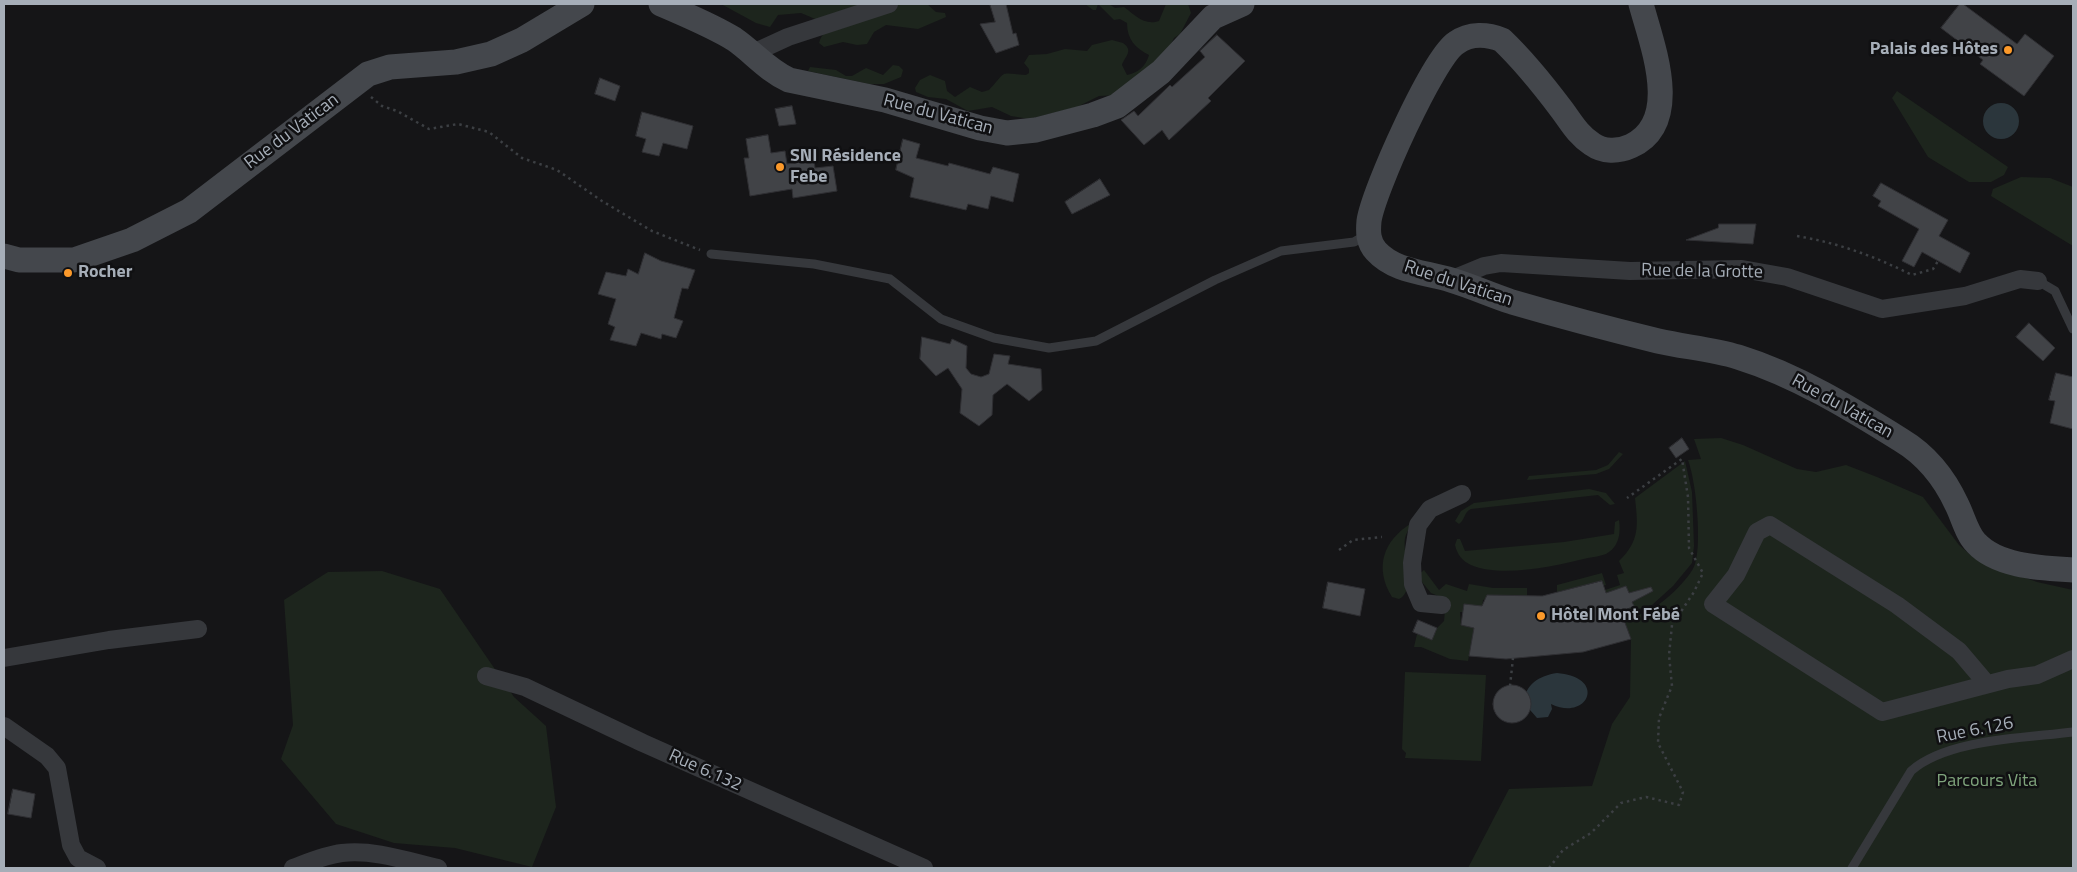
<!DOCTYPE html>
<html>
<head>
<meta charset="utf-8">
<style>
	body { margin:0 }
	#map { position:relative; width:2077px; height:872px; overflow:hidden; background:#151517; font-family:"Titillium Web",sans-serif }
	canvas { display:block }
	.frame { position:absolute; inset:0; border:5px solid #a6aeb8; pointer-events:none }
</style>
</head>
<body>
<div id="map">
<canvas width="2077" height="872"></canvas>
<div class="frame"></div>
</div>
<script>
const ctx = document.querySelector('canvas').getContext('2d');
ctx.lineJoin = 'round';
function paint(path, color) { ctx.fillStyle = color; ctx.fill(path, 'evenodd'); }
function trace(path, color, width, dash) { ctx.strokeStyle = color; ctx.lineWidth = width; ctx.lineCap = dash ? 'butt' : 'round'; ctx.setLineDash(dash || []); ctx.stroke(path); }
function label(font, color, halo, rows, align = 'center') {
  ctx.font = font + ' "Titillium Web",sans-serif'; ctx.lineWidth = 5; ctx.setLineDash([]); ctx.textBaseline = 'middle'; ctx.strokeStyle = halo; ctx.fillStyle = color; for (const [text, x, y, turn = 0] of rows) {
    ctx.save(); ctx.translate(x, y); ctx.rotate((+turn || 0) * Math.PI / 180); ctx.textAlign = isNaN(turn) ? turn : align; if (halo) ctx.strokeText(text, 0, 0); ctx.fillText(text, 0, 0); ctx.restore();
  }
}
paint(new Path2D(`
	M721,4h206l9,8 9,1 1,4 -28,12 -32,-4 -12,7 -7,12 -10,1 -14,-3 -19,5 -5,-4c6,-20 19,-9 29,-18l-28,-4 -19,-8 -23,2 -8,12 -14,-4z
	M1085,4h24l6,4 9,-1c11,8 20,19 35,14l7,-17h22l3,9 -11,21 -6,4 -5,10 -49,47 -21,1 -22,11 -48,12 -18,-3 -19,-9 -24,4 -22,-12 -18,-2 -12,-5 -1,-4 5,-8 10,-5 15,6 2,10 8,6 15,-10 12,5 7,-2c19,-20 8,-17 37,-15l3,-2v-4l-5,-6 5,-8 18,-1 18,-5 22,2 5,-6 20,-5 11,3c11,8 2,13 -1,22l5,10c11,-2 19,-9 22,-20 -14,-7 -22,-16 -22,-32l-7,-4 -6,1 -16,-16 -2,6h-3z
	M893,65l6,1 4,4 -2,7 -17,7h-15l-61,-13 2,-4 26,3 10,6h6l14,-8 17,7z
	M1897,91l111,76 -4,8 -13,7h-22l-41,-25 -36,-59z
	M2021,177l29,1 23,9v59l-82,-50 2,-7z
	M1721,438l22,7 54,24 19,3 30,-7 31,12 46,20 36,48 14,12 20,9 44,16 36,8v278h-605l41,-79 83,-3 20,-62 18,-27 1,-58 -8,-22c8,-2 16,-2 23,-5 14,-5 45,-34 49,-48 7,-21 1,-83 -7,-104l13,-1 -7,-20z
	M1619,452l4,2 -14,15 -13,5 -69,6 2,-4 67,-6 12,-5z
	M1685,461l7,31 2,54 -2,17 -19,23 -21,19 -30,9 -1,-2 13,-11 -3,-9 -2,1 -3,-7 -20,7 -1,-3 15,-5 -3,-10 7,-2 -5,-12c21,-20 19,-36 16,-63z
	M1589,489l17,4 9,11 -5,1 -12,-10 -127,14c-7,3 -6,11 -12,15l-4,-3 6,-10 13,-8z
	M1619,520c2,13 0,27 -13,34 -5,2 -13,3 -18,4 -33,8 -86,20 -117,7 -9,-4 -14,-11 -16,-20l2,-6h3l5,12 99,-9 50,-8 1,-12z
	M1412,523c-2,5 -6,10 -7,15 -3,17 12,53 -6,61l-7,-2c-18,-29 -9,-57 20,-74z
	M1424,570l15,20 7,-6 21,7 2,-7 24,4h34v8l-40,-1 -1,4 -3,1 -1,9 -4,-3 -14,-2 -1,8h-3l1,13 13,3 -6,33 -18,-2 -29,-12h-7l3,-13 15,5 5,-11 7,-7 2,-22 -15,-6 -14,-17z
	M382,571l58,18 74,108 32,29 10,81 -24,60 -77,-19 -61,-5 -58,-19 -55,-65 12,-34 -9,-125 44,-28z
	M1602,573l4,12 -3,1 -2,-5 -44,11v-7z
	M1405,672l81,3 -5,86 -76,-3 1,-5 -4,-4z`), '#1d251d');
paint(new Path2D(`
	M1983 121a18 18 0 1 1 36 0a18 18 0 1 1-36 0Z
	M1557,673c51,4 31,49 -6,31l1,5 -4,8 -11,1 -13,-15c1,-19 15,-27 33,-30z`), '#2b363c');
const building = new Path2D(`
	M990,4h16l7,30 3,-1 3,12 -23,8 -16,-29 15,-2z
	M1960,4h3l54,40 8,-10 29,22 -30,40 -44,-32 3,-4 -42,-32z
	M1217,35l28,26 -37,37 3,3 -42,39 -7,-10 -18,15 -23,-25 13,-9 4,5 32,-31 2,2 33,-30 -5,-6z
	M600,78l20,8 -5,15 -20,-7z
	M792,106l4,18 -17,2 -4,-17z
	M642,112l51,14 -6,23 -24,-6 -4,13 -17,-4 4,-13 -10,-3z
	M768,135l3,18 14,-2 2,13 27,-4 1,8 18,-2 4,25 -44,7 -1,-9 -42,7 -6,-38h5l-3,-19z
	M903,139l17,5 -4,14 32,8 1,-3 41,11 3,-7 26,7 -6,28 -22,-6 -3,13 -20,-5 -2,6 -56,-13 4,-19 -18,-8z
	M1100,179l10,16 -38,19 -7,-12z
	M1881,183l67,37 -9,16 31,17 -10,20 -38,-21 -8,15 -12,-6 17,-32 -41,-23 3,-5 -8,-5z
	M1719,224h37l-3,20 -67,-4 32,-12z
	M645,253l16,8 34,9 -7,19 -6,-1 -8,30 9,3 -7,17 -14,-4 -1,5 -20,-6 -5,13 -26,-6 5,-13 -7,-3 8,-25 -18,-5 8,-22 20,4 2,-7 10,5z
	M2029,323l26,25 -12,13 -27,-24z
	M922,337l28,7 2,-5 15,7 -1,22 5,6 10,3 8,-3 5,-20 16,2 -2,8 33,5 1,21 -13,11 -22,-17 -14,11 -1,20 -13,11 -19,-13 2,-24 -14,-21 -12,8 -16,-17z
	M2056,373l17,4v52l-23,-6 5,-22 -6,-1z
	M1682,438l7,11 -13,9 -7,-10z
	M1602,581l4,12 20,-7 3,7 22,-6 2,4 -21,11 2,4 -13,6 10,27 -48,13 -77,7 -37,-3 5,-28 -13,-3 3,-21 18,2 5,-11 55,1z
	M1328,582l37,7 -5,27 -37,-8z
	M1418,620l19,8 -5,12 -19,-8z
	M1493 704a19 19 0 1 1 38 0a19 19 0 1 1-38 0Z
	M13,789l22,5 -4,24 -23,-4z`);
paint(building, '#414347');
trace(building, '#2f2f33', 1);
trace(new Path2D(`
	M371,97l11,9 15,5 32,18 29,-5 31,8 33,26 35,12 45,31 50,30 48,19
	M1797,236c41,7 77,20 115,39l21,-6 5,-8
	M1339,550l14,-10 29,-3
	M1510,686l3,-28
	M1549,868l14,-18 28,-17 30,-30 25,-6 33,8 4,-13 -25,-49 1,-25 13,-32 -3,-31 3,-30 22,-33 9,-19 -14,-25 -1,-51 -6,-38 -55,39`), '#3c3f43', 2.5, [2.5, 4]);
trace(new Path2D(`
	M711,254l103,10 76,15 51,40 53,19 55,10 47,-7 119,-61 66,-29 73,-9 14,-8
	M2038,281l17,10 18,38
	M1852,868l59,-97c36,-32 115,-33 162,-39`), '#36383c', 9);
trace(new Path2D(`
	M751,54l37,-17 101,-33
	M1450,280l34,-14 17,-3 129,8 112,-2 45,8 95,32 83,-13 55,-17 18,2
	M1442,605l-21,-2 -8,-19 -1,-21 6,-38 12,-16 32,-15
	M4,658l105,-18 89,-11
	M486,676l39,11 118,56 281,125
	M1987,684l-28,-33 -62,-46 -127,-80 -13,7 -21,43 -23,29 169,108 126,-33 29,-4 36,-16
	M4,726l43,30 10,12 14,77 7,13 19,10
	M293,868c16,-6 32,-13 49,-15 31,-4 66,8 96,15`), '#36383c', 18);
trace(new Path2D(`
	M661,4c25,11 50,21 73,35 19,13 33,31 55,41l96,20 95,28 27,5 29,-3 57,-15 24,-9 44,-34 52,-55 29,-13
	M1641,4c11,41 42,118 -10,142 -13,6 -28,6 -39,-2 -14,-9 -21,-22 -30,-34 -18,-24 -38,-49 -60,-70 -15,-6 -32,-7 -46,3 -23,15 -83,149 -87,178 -1,11 -1,21 7,30 19,21 50,21 75,29 20,6 40,15 61,22 48,14 97,27 146,39 26,6 54,8 80,16 58,18 112,51 163,83 25,15 44,39 56,65 6,12 10,29 19,38 22,24 67,25 97,27
	M4,256l15,4h55l58,-20 57,-29 179,-137 22,-7 66,-5 35,-8 31,-14 60,-36`), '#44474c', 25);
for (const [x, y, r, color] of [
	[2008,50,5,"#fb992a"],
	[780,167,5,"#fb992a"],
	[68,273,5,"#fb992a"],
	[1541,616,5,"#fb992a"]
]) { const dot = new Path2D(); dot.arc(x, y, r, 0, 2 * Math.PI); ctx.fillStyle = color; ctx.fill(dot); trace(dot, '#101012', 2); }
label('bold 18px', '#a6aeb8', '#101012', [
	["Palais des Hôtes",1998,50,"right"],
	["SNI Résidence",790,157],
	["Febe",790,178],
	["Rocher",78,273],
	["Hôtel Mont Fébé",1551,616]
], 'left');
label('18px', '#a6aeb8', '#101012', [
	["Rue du Vatican",938,115,15],
	["Rue du Vatican",292,132,-37],
	["Rue de la Grotte",1702,272,1],
	["Rue du Vatican",1458,284,18],
	["Rue du Vatican",1842,407,29],
	["Rue 6.126",1975,731,-11],
	["Rue 6.132",705,771,24]
]);
label('18px', '#7fa47c', '#101012', [
	["Parcours Vita",1987,782]
]);
</script>
</body>
</html>
